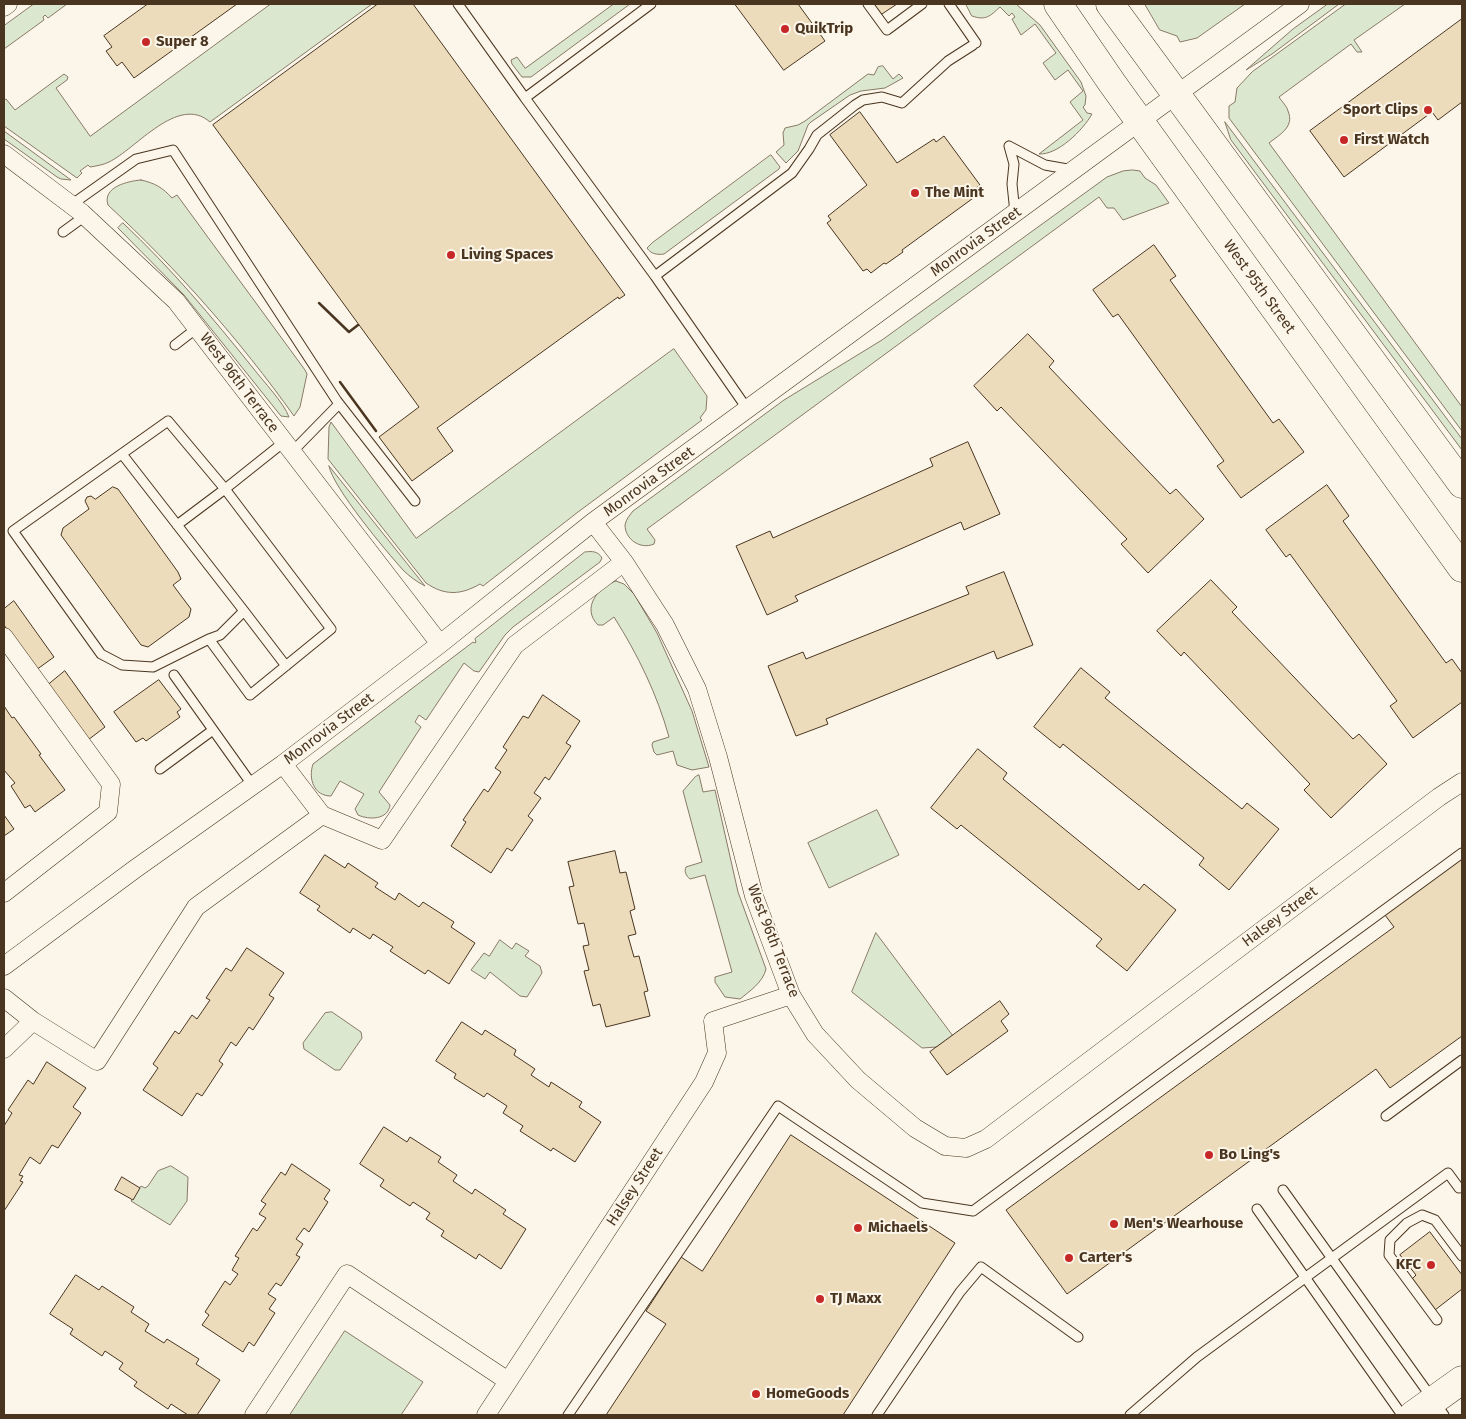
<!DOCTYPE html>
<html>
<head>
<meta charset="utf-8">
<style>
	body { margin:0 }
	#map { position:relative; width:1466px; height:1419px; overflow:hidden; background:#fbf6e9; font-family:"Fira Sans",sans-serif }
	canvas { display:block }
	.frame { position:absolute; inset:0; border:5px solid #4a3520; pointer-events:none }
</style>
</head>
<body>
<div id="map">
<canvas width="1466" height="1419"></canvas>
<div class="frame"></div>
</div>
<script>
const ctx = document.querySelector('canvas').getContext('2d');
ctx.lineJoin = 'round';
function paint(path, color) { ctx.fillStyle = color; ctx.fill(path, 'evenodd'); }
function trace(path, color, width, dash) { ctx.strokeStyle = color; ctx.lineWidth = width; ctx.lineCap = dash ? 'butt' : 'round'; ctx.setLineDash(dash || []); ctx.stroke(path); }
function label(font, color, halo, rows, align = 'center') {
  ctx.font = font + ' "Fira Sans",sans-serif'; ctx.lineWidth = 4; ctx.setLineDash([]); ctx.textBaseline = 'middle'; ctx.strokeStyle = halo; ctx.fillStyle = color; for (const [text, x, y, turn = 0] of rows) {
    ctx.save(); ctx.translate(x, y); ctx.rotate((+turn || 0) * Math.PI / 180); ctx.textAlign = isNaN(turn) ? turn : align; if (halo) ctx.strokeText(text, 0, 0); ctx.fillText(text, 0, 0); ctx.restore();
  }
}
const green = new Path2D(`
	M34,4h33l-19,14 -3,-3 -2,2 1,3 -40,29v-23z
	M271,4h101l-162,118c-32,-28 -74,27 -101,40 -6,3 -13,4 -19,5l-2,-2 -8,6 2,2 -5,5 -73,-52v-26l2,-1 9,11 49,-36 4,3 -1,3 -11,8 34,48z
	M614,4h16l-99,73h-9l-10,-13 -1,-4 6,-3 8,11z
	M966,4h50l24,21 41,57 5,14 -1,9 -2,2 4,6 5,1c-9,16 -34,41 -53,40l44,-34 -13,-18 13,-11 -15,-21 -13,10 -12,-17 13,-10 -21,-29 -14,11 -9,-16 3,-2 -3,-4 -3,3 -9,-9c-10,9 -14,14 -28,9z
	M1145,4h100l-48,34 -17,4 -3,-6 -17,-6z
	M1328,4h11l-67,50 -26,16 47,-41z
	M1346,4h59l-51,36 8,12h-5l-6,-8 -72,53c3,5 8,9 9,14 7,16 -9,24 -19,32l193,264v24l-233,-313v-12l6,-4 2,-14 15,-16z
	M883,66l10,13 6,-5 4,4 -18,10 -24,3 -11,4 -39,27 -3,3 -10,26 -12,12 -10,-11 8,-7 -1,-12 2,-5 13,-3 7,-4 63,-47 6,1 4,-8z
	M1225,122l237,317v11l-231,-310z
	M4,131l67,49 -10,-1 -4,-2 -53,-38z
	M771,155l9,12 -1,2 -115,85c-7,1 -13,0 -17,-6l5,-5z
	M1133,170l7,1 5,7 11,7 13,18 -46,17 -9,-12h-7l-8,-11 -452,332 8,11 -1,4c-14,6 -29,-5 -29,-19 1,-6 5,-10 8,-14l151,-111 98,-60 225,-163 16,-6z
	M141,180c14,3 22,8 31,18l5,-3 128,175 2,4 -7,33 -6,9c-55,-77 -116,-146 -186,-211 -6,-18 20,-24 33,-25z
	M123,223c48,45 89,94 130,145 10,13 31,35 36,49l-8,-1 -97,-121 -66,-67z
	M674,349l33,47 -1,14 -6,8 2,2 -124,92 -95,74 -3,-2c-19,11 -35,12 -54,-1l-98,-124 1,-32 2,-5 85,116z
	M329,466l96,120c-8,-4 -16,-10 -22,-16 -17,-19 -70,-82 -74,-104z
	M585,552c7,-1 13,-1 17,6l-2,4 -87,65 -8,8 -26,37 -5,-1 -10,-8 -38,57 -7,-5 -4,7 6,5 -42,65 11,13c-2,15 -21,15 -32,10l-3,-6 9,-15 -24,-13 -9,15c-17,0 -23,-17 -18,-32l160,-122 2,1 1,-1 -1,-3z
	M616,581l8,3 10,10 23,39 35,78 17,56 -17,3 -15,-5 -4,-14 -16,4 -3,-3 -2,-7 1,-3 16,-5c-12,-43 -31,-82 -55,-120l-11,8h-5c-17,-17 0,-38 18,-44z
	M699,775l4,17 12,-2 23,102 28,77c-3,13 -16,22 -26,30l-15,-2 -10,-15v-5l17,-5 -27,-97 -15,4c-4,-3 -6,-8 -4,-12l16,-5 -19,-71 12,-14z
	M877,810l22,45 -70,33 -21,-45z
	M876,933l77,103 -16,11 -15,1 -70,-56z
	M500,940l12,9 4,-6 13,8 -4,5 15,10 2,7 -15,24 -7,-1 -30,-24 -5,7 -14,-9 13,-17 5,3z
	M332,1012l29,20 1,6 -22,32h-5l-31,-21 -1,-6 22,-30z
	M171,1166l17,11 -1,24 -17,24 -39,-24 10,-15 4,2 3,-2 10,-15z
	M345,1331l78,51 -22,33h-111z`);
paint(green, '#dce7d0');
trace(green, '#887966', 1);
const building = new Path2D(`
	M148,4h89l-103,74 -12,-16 -5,4 -11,-15 6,-4 -8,-11z
	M378,4h35l212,291 -6,4 -1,-2 -181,131 16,23 -41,30 -33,-44 40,-30 -206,-282z
	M735,4h63l27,37 -41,29z
	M874,4h23l-15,10z
	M1462,19v83l-24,18 -6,-8 -88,65 -34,-46z
	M860,112l37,51 37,-24 2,3 8,-6 36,49 -8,6 4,5 -74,54 1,2 -17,12 -2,-1 -13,10 -4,-4 -4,2 -36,-48 4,-3 -3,-4 39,-31 -37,-50z
	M1154,245l22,31 -6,4 103,143 6,-4 25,33 -63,46 -24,-32 7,-5 -106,-147 -5,3 -20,-27z
	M1028,334l26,27 -5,6 121,127 6,-5 28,30 -56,54 -27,-29 6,-5 -126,-132 -4,4 -23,-25z
	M968,442l32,72 -36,16 -3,-8 -166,74 3,5 -31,14 -31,-69 34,-15 3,7 160,-72 -3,-7z
	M1327,485l22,31 -6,5 103,142 6,-4 10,14v29l-49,36 -23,-32 7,-5 -107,-147 -4,3 -20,-27z
	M113,487l5,2 60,83 3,7 -8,6 18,24 -2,8 -41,30 -7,-2 -80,-110 2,-7 26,-19 -4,-8 2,-4 4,-1 4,3z
	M1004,572l29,73 -36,14 -3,-8 -168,68 2,5 -32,12 -28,-70 35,-14 3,7 163,-65 -3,-7z
	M1211,580l26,27 -5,5 121,127 6,-5 28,30 -56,54 -27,-28 6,-6 -126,-132 -3,4 -24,-25z
	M14,601l40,56 -18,13 -32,-45v-16z
	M1081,668l29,24 -5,6 137,111 5,-6 32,26 -50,61 -30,-25 5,-7 -141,-114 -3,4 -26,-21z
	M65,671l40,56 -17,13 -40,-55z
	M159,680l22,29 -4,3 3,5 -34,24 -3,-3 -7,4 -22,-30z
	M543,695l37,26 -14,22 5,3 -22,34 -4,-3 -11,16 7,5 -13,18 5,4 -21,31 -5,-3 -16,25 -40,-27 15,-24 -3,-2 21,-31 4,3 13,-20 -6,-4 12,-18 -4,-3 20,-31 5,2z
	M4,706l8,12 2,-1 27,37 -2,1 26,35 -30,22 -5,-7 -5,3 -14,-22 4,-3 -11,-13z
	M978,749l29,24 -4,6 136,111 5,-6 32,26 -49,61 -31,-25 6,-7 -141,-114 -4,4 -26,-21z
	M4,815l10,14 -10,7z
	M615,851l5,22 6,-1 9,37 -5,2 6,23 -8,2 6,21 5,-1 9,35 -4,1 6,24 -44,11 -6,-23 -7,2 -9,-35 5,-1 -6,-24 6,-1 -5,-22 -6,1 -9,-37 5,-1 -6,-24z
	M325,855l20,13 3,-5 30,20 -3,4 20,13 4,-7 20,14 4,-5 31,20 -3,5 24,16 -26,41 -21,-14 -3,4 -35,-23 3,-4 -20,-13 -3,5 -17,-11 -3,5 -33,-23 3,-4 -20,-13z
	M1462,858v178l-72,52 -14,-19 -309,225 -61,-84 388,-283 -9,-12z
	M247,948l37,25 -15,22 5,3 -21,32 -4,-3 -13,19 -5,-4 -12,19 4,3 -21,32 -5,-3 -15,23 -39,-26 15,-22 -5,-4 22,-33 4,3 13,-19 5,4 13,-19 -4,-2 20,-30 5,3z
	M1000,1001l9,13 -8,7 7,10 -61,44 -17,-23z
	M462,1022l20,13 3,-5 31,20 -2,5 21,14 -4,6 18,12 2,-5 31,20 -3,5 22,15 -26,40 -22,-14 -2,3 -31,-20 3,-5 -20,-13 4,-7 -20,-13 -3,4 -30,-19 2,-4 -20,-13z
	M47,1062l39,26 -13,19 8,6 -23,35 -6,-3 -12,19 -10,-7 -11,18 4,1 -3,5 3,1 -19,29v-85l8,-13 -4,-3 20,-30 5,4z
	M384,1127l23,15 3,-5 31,20 -3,5 19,13 -4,6 19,13 3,-5 31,21 -3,4 23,15 -25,40 -22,-15 -3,5 -35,-23 3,-5 -18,-12 4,-6 -17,-11 -3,4 -30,-20 4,-6 -24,-16z
	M791,1135l164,108 -112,172h-237l60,-91 -20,-13 35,-54 21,14z
	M292,1164l38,26 -6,9 4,3 -19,30 -5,-4 -8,11 7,5 -7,11 4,2 -19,29 -5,-3 -8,11 8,5 -7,10 6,4 -21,33 -5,-4 -6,10 -41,-27 7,-10 -4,-3 20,-31 5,4 8,-11 -6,-4 7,-12 -4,-2 18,-28 4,3 9,-13 -7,-4 7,-10 -5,-3 20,-29 4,3z
	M122,1177l18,11 -7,12 -18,-10z
	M1430,1232l32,43v14l-27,21 -23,-31 4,-4 -16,-20z
	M76,1275l23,15 3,-4 32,21 -3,5 18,12 -4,7 19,12 3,-4 32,20 -3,5 24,16 -23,35h-9l-17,-11 -3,5 -34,-23 3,-4 -18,-13 4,-6 -18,-12 -3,5 -32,-22 3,-5 -23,-15z`);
paint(building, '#ecdcbc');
trace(building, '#4a3520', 1);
const lane = new Path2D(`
	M458,4l67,94 126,-94
	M868,4l19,26 35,-26
	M949,4l27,39
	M525,98l130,178
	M1009,146l36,19 28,5
	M1009,146l5,18 -2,20 3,29
	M71,205l65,-46 37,-9 164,251 78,100
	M63,232l22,-16
	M175,345l22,-17
	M748,410l-93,-134 137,-103 17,-24 8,-14 38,-30 8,-5 19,-3 20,6 46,-42 25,-16
	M292,452l47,-48
	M122,454l122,157 -24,24 -11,4
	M177,525l48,-36 -57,-68 -155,110 88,123 21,11 31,2 56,-28 41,56 81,-66 -106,-140 59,-47
	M244,611l42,55
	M174,675l79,111
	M160,769l53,-39
	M1386,1116l76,-56
	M1283,1190l161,225
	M1257,1209l145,206
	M1437,1320l-48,-65 1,-15 17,-17 15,-8 13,5 27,36
	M568,1415l210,-309 144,97 51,8 489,-358
	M877,1415l83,-123 21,-25 97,70
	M1130,1415l67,-58 251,-184 11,15`);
const street = new Path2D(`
	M4,7l4,-3
	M4,154l78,59 94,88 264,343
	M593,522l31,40 41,63 32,64 21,68 36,139 37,99 24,39 43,46 57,48 30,18 21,2 20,-9 453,-342 23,-15
	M4,637l107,147 -3,28 -104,81
	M283,764l39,51
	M4,966l131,-97 148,-105 157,-120 153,-122 707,-518
	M4,998l29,23
	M4,1049l29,-28 64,40 99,-154 126,-92 60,25 133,-195 109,-83
	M254,1415l93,-141 161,107
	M486,1415l218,-333 13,-29 -4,-32 78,-26`);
const primary = new Path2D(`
	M1058,4l54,79 350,485
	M1110,4l352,480
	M1413,1415l49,-35`);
trace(lane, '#4a3520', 11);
trace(street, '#4a3520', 19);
trace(primary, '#4a3520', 29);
trace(lane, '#fbf6e9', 9);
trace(street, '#fbf6e9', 18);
trace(primary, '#fbf6e9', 28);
trace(new Path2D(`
	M319,303l30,29 9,-7
	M340,382l36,49`), '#4a3520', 2.5);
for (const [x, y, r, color] of [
	[785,29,5,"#c62828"],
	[146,42,5,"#c62828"],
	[1428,110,5,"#c62828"],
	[1344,140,5,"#c62828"],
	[915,193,5,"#c62828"],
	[451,255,5,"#c62828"],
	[1209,1155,5,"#c62828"],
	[1114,1224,5,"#c62828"],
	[858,1228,5,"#c62828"],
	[1069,1258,5,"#c62828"],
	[1431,1265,5,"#c62828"],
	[820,1299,5,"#c62828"],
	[756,1394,5,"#c62828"]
]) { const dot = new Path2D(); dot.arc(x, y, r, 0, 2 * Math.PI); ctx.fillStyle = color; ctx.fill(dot); trace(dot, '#fbf6e9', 2); }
label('bold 15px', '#4a3520', '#fbf6e9', [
	["QuikTrip",795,29],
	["Super 8",156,42],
	["Sport Clips",1418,110,"right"],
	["First Watch",1354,140],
	["The Mint",925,193],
	["Living Spaces",461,255],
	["Bo Ling's",1219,1155],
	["Men's Wearhouse",1124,1224],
	["Michaels",868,1228],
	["Carter's",1079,1258],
	["KFC",1421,1265,"right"],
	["TJ Maxx",830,1299],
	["HomeGoods",766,1394]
], 'left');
label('15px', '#4a3520', '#fbf6e9', [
	["Monrovia Street",976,242,-36],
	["West 95th Street",1259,287,54],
	["West 96th Terrace",239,383,53],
	["Monrovia Street",649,482,-36],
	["Monrovia Street",329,729,-37],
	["Halsey Street",1280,917,-37],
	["West 96th Terrace",773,941,69],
	["Halsey Street",635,1187,-57]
]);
</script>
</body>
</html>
